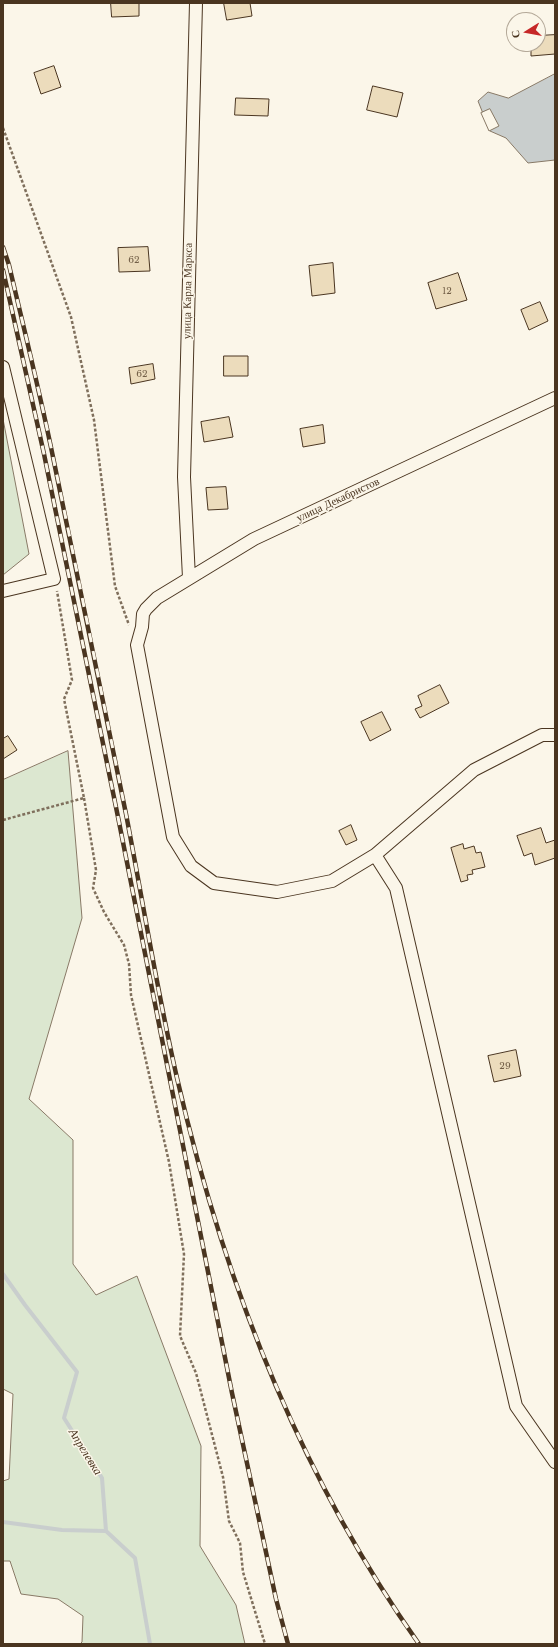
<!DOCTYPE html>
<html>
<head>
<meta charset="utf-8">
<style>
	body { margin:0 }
	#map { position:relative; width:558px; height:1647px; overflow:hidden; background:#fbf6e9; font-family:"Libre Baskerville",serif }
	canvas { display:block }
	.frame { position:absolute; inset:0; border:4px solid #4a3520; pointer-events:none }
	.north { position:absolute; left:506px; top:12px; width:40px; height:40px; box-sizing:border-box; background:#fbf6e9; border:1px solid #b4a999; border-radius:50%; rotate:259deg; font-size:11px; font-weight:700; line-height:16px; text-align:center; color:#4a3520 }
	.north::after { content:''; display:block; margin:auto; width:14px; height:18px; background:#c62828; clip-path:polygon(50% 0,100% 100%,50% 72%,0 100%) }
</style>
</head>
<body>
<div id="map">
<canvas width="558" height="1647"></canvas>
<div class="frame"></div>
<div class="north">С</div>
</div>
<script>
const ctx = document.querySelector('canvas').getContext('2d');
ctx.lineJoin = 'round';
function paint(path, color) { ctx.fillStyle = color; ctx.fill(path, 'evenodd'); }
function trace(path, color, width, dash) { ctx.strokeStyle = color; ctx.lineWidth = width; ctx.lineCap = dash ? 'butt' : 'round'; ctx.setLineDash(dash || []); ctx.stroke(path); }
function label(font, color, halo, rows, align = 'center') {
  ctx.font = font + ' "Libre Baskerville",serif'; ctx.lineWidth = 3; ctx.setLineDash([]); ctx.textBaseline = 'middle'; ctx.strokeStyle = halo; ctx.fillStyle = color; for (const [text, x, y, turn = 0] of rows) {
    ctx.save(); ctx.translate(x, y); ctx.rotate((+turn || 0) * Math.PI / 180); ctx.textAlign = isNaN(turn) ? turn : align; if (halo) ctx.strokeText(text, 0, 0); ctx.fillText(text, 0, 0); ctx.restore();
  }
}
const green = new Path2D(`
	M3,419l26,135 -26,21z
	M68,751l14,167 -53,181 44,41v124l23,31 41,-19 64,170 -1,100 36,59 9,39h-165l2,-2 1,-26 -25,-17 -37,-5 -11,-33h-7v-80l6,-2 4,-85 -10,-5v-609z`);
paint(green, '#dce7d0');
trace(green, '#887966', 1);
const water = new Path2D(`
	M555,74v86l-27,3 -22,-25 -16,-7 -12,-30 10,-9 20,6z`);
paint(water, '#c9cecd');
trace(water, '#887966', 1);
const pier = new Path2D(`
	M490,109l9,17 -10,5 -8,-18z`);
paint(pier, '#fbf6e9');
trace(pier, '#887966', 1);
trace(new Path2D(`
	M3,1274l22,31 52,67 -13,46 38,60 4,53 29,27 15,86
	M3,1522l59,8 44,1`), '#c9cecd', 4);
const building = new Path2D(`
	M111,3h28v13l-27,1z
	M224,3h26l2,13 -25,4z
	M555,35v19l-24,2v-12h7v-8z
	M54,66l7,21 -20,7 -7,-21z
	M373,86l30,7 -6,24 -30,-7z
	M236,98l33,1 -1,17 -33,-1z
	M148,247l2,24 -31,1 -1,-24z
	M333,263l2,30 -23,3 -3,-30z
	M458,273l9,27 -31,9 -8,-26z
	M540,302l8,19 -19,9 -8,-20z
	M224,356h24v20h-24z
	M153,364l2,15 -24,5 -2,-16z
	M229,417l4,20 -29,5 -3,-20z
	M323,425l2,18 -22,4 -3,-18z
	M226,487l2,22 -20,1 -2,-22z
	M440,685l9,18 -29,15 -5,-9 7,-3 -4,-10z
	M382,712l9,18 -21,11 -9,-19z
	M8,736l9,14 -14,9v-20z
	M351,825l6,15 -11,5 -7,-14z
	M541,828l5,15 9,-3v18l-20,7 -3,-12 -8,3 -7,-20z
	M463,844l1,5 10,-3 2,7 5,-1 4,15 -13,3 1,4 -6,1 1,5 -7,2 -10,-34z
	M516,1050l5,26 -27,6 -6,-26z`);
paint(building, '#ecdcbc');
trace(building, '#4a3520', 1);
const minor = new Path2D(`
	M3,367l51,212 -51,12
	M555,398l-301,141 -97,59 -11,11 -3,5 -1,13 -5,18 36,192 18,29 23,17 63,9 55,-11 43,-26 99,-85 68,-35h13
	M189,578l-5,-101 12,-474
	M375,855l21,33 120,518 39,56`);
trace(minor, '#4a3520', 14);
trace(new Path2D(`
	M3,128l68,189 23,103 21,166 14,39
	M84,798l12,72 -3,18 11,24 20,33 5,19 2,31 38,167 15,92 -4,82 16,37 27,104 6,44 11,22 3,29 22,72
	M3,820l81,-22 -20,-99 8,-19 -15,-89`), '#7f6f5c', 2.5, [3, 2]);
trace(minor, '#fbf6e9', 12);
const rail = new Path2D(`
	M3,247l6,18c15,64 31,128 44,192 25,119 49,238 73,357 17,88 31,177 51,264 46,200 123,398 242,566
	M3,270l41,184 74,363 114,576 44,206 12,45`);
trace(rail, '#4a3520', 4.5);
trace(rail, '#fbf6e9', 3, [9]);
label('9px', '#725f47', null, [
	["62",134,260],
	["12",447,291],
	["62",142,374],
	["29",505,1066]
]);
label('11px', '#4a3520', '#fbf6e9', [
	["улица Карла Маркса",188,291,-89],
	["улица Декабристов",338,500,-25]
]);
label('italic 12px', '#4a3520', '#fbf6e9', [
	["Апрелевка",85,1452,58]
]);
</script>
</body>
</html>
